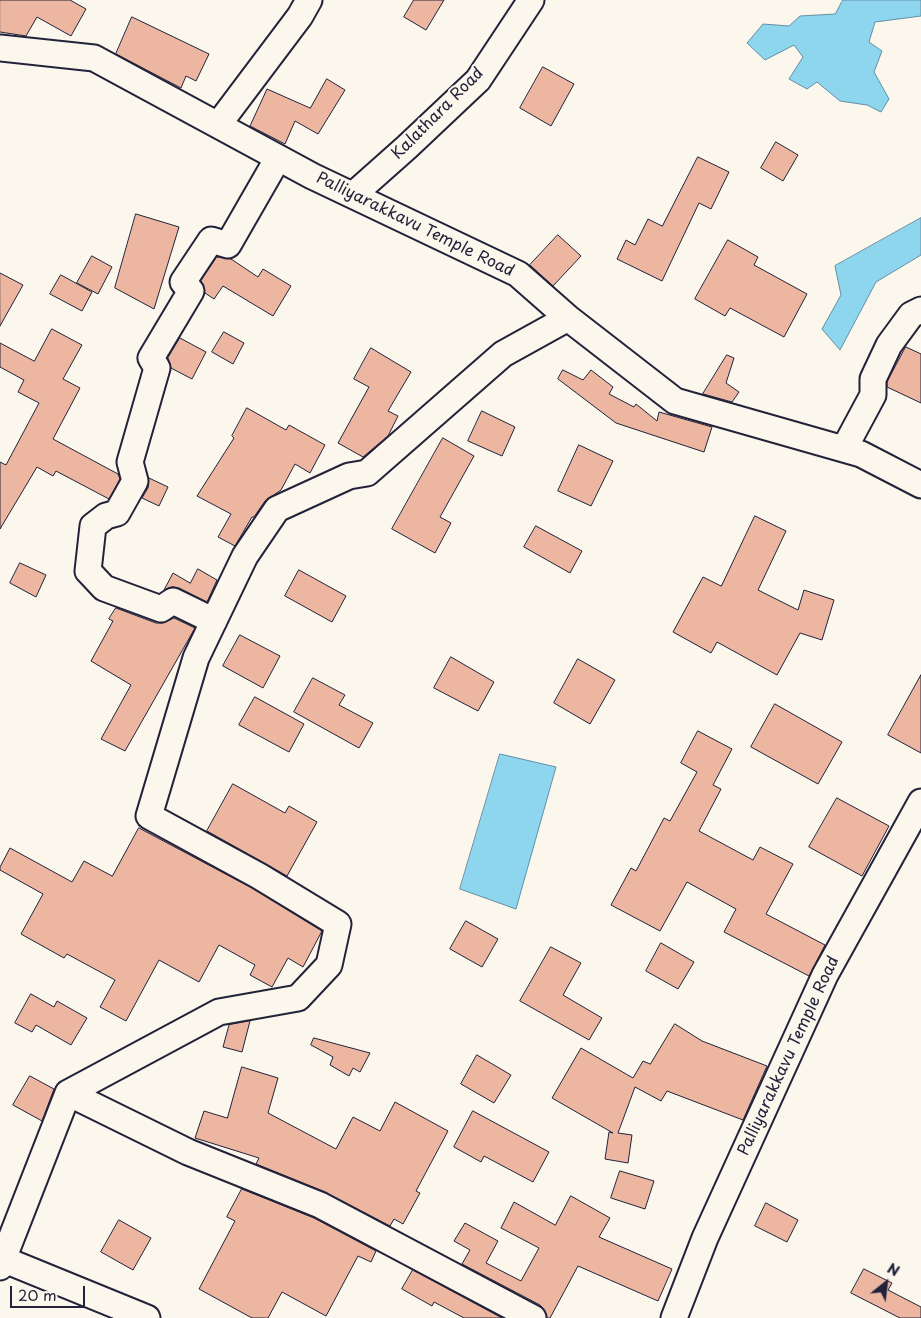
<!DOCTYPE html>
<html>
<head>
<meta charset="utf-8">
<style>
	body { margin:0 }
	#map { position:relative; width:921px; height:1318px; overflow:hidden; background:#fbf7ec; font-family:"Playpen Sans",sans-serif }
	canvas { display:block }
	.north { position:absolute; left:861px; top:1258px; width:50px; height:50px; -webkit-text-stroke:4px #fbf7ec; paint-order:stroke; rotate:29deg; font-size:14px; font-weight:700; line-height:20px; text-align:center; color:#22223b }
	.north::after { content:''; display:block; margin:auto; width:18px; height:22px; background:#22223b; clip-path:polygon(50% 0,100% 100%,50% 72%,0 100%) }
	.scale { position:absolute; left:10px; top:1286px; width:75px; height:22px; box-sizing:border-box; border:2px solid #22223b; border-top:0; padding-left:6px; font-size:15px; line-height:18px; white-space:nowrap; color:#22223b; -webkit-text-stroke:4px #fbf7ec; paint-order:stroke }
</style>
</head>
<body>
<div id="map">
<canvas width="921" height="1318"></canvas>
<div class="north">N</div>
<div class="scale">20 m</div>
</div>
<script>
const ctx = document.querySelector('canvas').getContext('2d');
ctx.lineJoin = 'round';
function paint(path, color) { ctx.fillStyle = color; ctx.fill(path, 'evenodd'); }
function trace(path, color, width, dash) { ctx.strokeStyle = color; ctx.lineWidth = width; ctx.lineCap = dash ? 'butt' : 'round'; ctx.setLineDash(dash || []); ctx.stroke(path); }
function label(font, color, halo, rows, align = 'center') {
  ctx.font = font + ' "Playpen Sans",sans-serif'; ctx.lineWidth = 4; ctx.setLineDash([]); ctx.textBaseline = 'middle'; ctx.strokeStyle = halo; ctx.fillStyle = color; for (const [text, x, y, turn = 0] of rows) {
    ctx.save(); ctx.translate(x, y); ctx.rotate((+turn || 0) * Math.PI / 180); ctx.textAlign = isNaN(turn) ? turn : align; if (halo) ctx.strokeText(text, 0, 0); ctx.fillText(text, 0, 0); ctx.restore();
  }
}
const water = new Path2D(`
	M843,0h78v16l-46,6 -6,20 13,9 -8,21 15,27 -8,13 -14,-7 -27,-4 -23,-19 -10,7 -18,-10 14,-22 -9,-12 -29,15 -18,-17 16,-19 26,2 11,-10 35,-2z
	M921,218v37l-45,27 -36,68 -18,-21 19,-34 -6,-29z
	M500,754l56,13 -40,142 -56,-20z`);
paint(water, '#8dd6ee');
trace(water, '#628ea6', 1);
const building = new Path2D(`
	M0,0h70l16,9 -15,27 -34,-19 -11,19 -26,-4z
	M414,0h30l-18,30 -22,-13z
	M132,17l77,37 -13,27 -10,-5 -5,12 -65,-34z
	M543,67l31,17 -23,42 -31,-18z
	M327,79l18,11 -27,44 -23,-13 -10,23 -35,-18 17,-37 43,19z
	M776,142l22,13 -15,26 -22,-13z
	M698,157l31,15 -18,37 -12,-6 -37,78 -45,-22 9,-19 9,5 13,-26 14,7z
	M136,214l43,13 -25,82 -39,-21z
	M558,235l23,21 -28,30 -23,-21z
	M728,240l30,17 -4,8 53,29 -23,43 -54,-29 -5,8 -30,-17z
	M92,256l20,11 -14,27 -21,-11z
	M217,257l14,2 27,18 5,-8 28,17 -18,30 -50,-30 -9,13 -9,-6 -4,-12z
	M0,273l23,12 -23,41z
	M61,275l31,17 -10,19 -32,-17z
	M52,329l30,16 -19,34 17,9 -27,51 65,35 2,5 -11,20 -53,-28 -3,5 -16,-9 -37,62v-67l6,3 33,-62 -21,-11 6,-12 -24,-13v-24l34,18z
	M224,332l20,11 -11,21 -21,-12z
	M180,338l26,14 -14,27 -21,-11 -3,-10z
	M906,347l15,7v49l-34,-16v-5z
	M371,348l40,24 -23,39 10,5 -10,20 -25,21 -25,-14 31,-56 -15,-8z
	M727,355l7,3 -8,25 13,9 -7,10 -29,-8z
	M563,370l20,10 8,-10 22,17 -4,7 25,13 2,-3 21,17 2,-9 53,15 -8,25 -88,-29 -58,-44z
	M247,408l39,22 3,-5 36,20 -15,28 -15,-9 -14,26 -16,11 -11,16h-2l-17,29 -17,-9 13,-23 -34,-18 37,-58 -2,-2z
	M482,411l33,16 -13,29 -34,-15z
	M443,438l31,18 -34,61 11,6 -16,30 -43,-24z
	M579,445l34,16 -22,45 -33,-15z
	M149,478l19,9 -9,19 -17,-8 6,-10z
	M755,516l31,15 -28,59 40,20 6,-20 30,10 -12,40 -22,-7 -23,42 -60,-33 -6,11 -38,-21 30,-55 18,9z
	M536,526l46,25 -12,22 -46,-26z
	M20,563l26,12 -10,22 -26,-14z
	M198,569l19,11 -10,22 -28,-14 -7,-1 -8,3 9,-17 17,10z
	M299,570l47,26 -14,26 -47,-26z
	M116,608l40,15h7l11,-5 21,10 -70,123 -24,-12 30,-54 -40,-24 22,-40 -4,-2z
	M240,635l40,21 -17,32 -40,-22z
	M451,657l43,25 -16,29 -44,-23z
	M578,659l37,21 -25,44 -36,-21z
	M921,675v78l-33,-18z
	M313,678l32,17 -6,10 34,18 -14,25 -65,-36z
	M255,697l49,27 -15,28 -50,-27z
	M775,704l67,38 -24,42 -67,-37z
	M698,731l34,18 -19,36 8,4 -22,42 54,29 7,-13 33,17 -27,50 59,31 -16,31 -85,-44 12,-23 -49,-27 -27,49 -49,-26 20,-37 5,3 28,-53 6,3 27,-49 -16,-9z
	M233,784l52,29 4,-7 28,16 -30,54 -80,-45z
	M837,798l52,28 -27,50 -53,-29z
	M139,828l113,60 70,43 -19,36 -15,-9 -16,29 -22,-12 5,-10 -36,-20 -20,37 -40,-22 -33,61 -26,-14 15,-27 -48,-26 -3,4 -43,-24 22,-40 -43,-24v-3l10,-19 62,34 12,-21 28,15z
	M466,921l32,18 -16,28 -32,-18z
	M661,943l33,19 -16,27 -32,-18z
	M551,947l30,16 -18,32 39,23 -13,22 -69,-39z
	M31,994l23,13 3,-6 30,17 -16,27 -35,-20 -4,7 -17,-9z
	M250,1021l-8,31 -19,-5 6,-22z
	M675,1024l27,17 65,25 -24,54 -76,-29 -6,10 -26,-14 -17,46 14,2 -4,28 -23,-4 4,-27 4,1 -61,-35 29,-50 52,30 10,-17 7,3z
	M314,1038l26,7 30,8 -10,19 -7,-4 -4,8 -19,-11 3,-8 -22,-12z
	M477,1055l34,20 -17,28 -33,-19z
	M242,1067l36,11 -10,35 68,36 17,-32 27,14 15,-29 53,29 -32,60 4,2 -17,31 -9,-5 -4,7 -65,-34 -69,-28 3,-6 -64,-20 9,-27 23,7z
	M30,1076l24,13 -12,32 -29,-16z
	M473,1111l76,41 -16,30 -49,-26 -3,6 -27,-15z
	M620,1171l34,10 -9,28 -34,-11z
	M242,1189l72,29 62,33 -5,11 -13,-6 -32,60 -44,-24 -14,26h-16l-53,-29 36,-68 -8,-4z
	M571,1196l39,22 -11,19 73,32 -14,32 -80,-35 -28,52h-3l-2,-7 -5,-6 -78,-41 8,-14 -16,-9 11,-18 33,18 -12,22 35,18 18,-33 -38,-20 13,-26 41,23z
	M766,1203l32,17 -11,22 -32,-16z
	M119,1220l32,18 -18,32 -32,-18z
	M864,1269l28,14 -4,7 33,17v11h-21l-49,-25z
	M413,1270l89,48h-38l-30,-16 -2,4 -30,-17z`);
paint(building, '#ecb6a1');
trace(building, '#22223b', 1);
const minor = new Path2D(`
	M0,48l94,10 218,118 206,98 50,44 107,83 186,53 60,31
	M218,125l82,-109 9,-16
	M353,195l54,-48 71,-67 53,-80
	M844,449l29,-54v-16l16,-34 22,-30 10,-5
	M214,621l-41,-20 -12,8 -57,-21 -16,-17 5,-45 13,-10 11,-3 18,-32 -5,-19 27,-94 -6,-10 40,-67 -8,-9 28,-42 17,5 50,-87
	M68,1093l120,59 132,53 213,113
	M0,1258l147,60
	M0,1267l68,-174 151,-81 79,-14 31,-33 9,-41 -79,-48 -110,-60 47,-158 49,-102 32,-47 72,-33 18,-3 136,-119 65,-36
	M674,1318l31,-80 120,-263 96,-173`);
trace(minor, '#22223b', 29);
trace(minor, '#fbf7ec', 25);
label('16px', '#22223b', '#fbf7ec', [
	["Kalathara Road",438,114,-45],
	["Palliyarakkavu Temple Road",415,225,26],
	["Palliyarakkavu Temple Road",789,1056,-65]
]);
</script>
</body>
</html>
